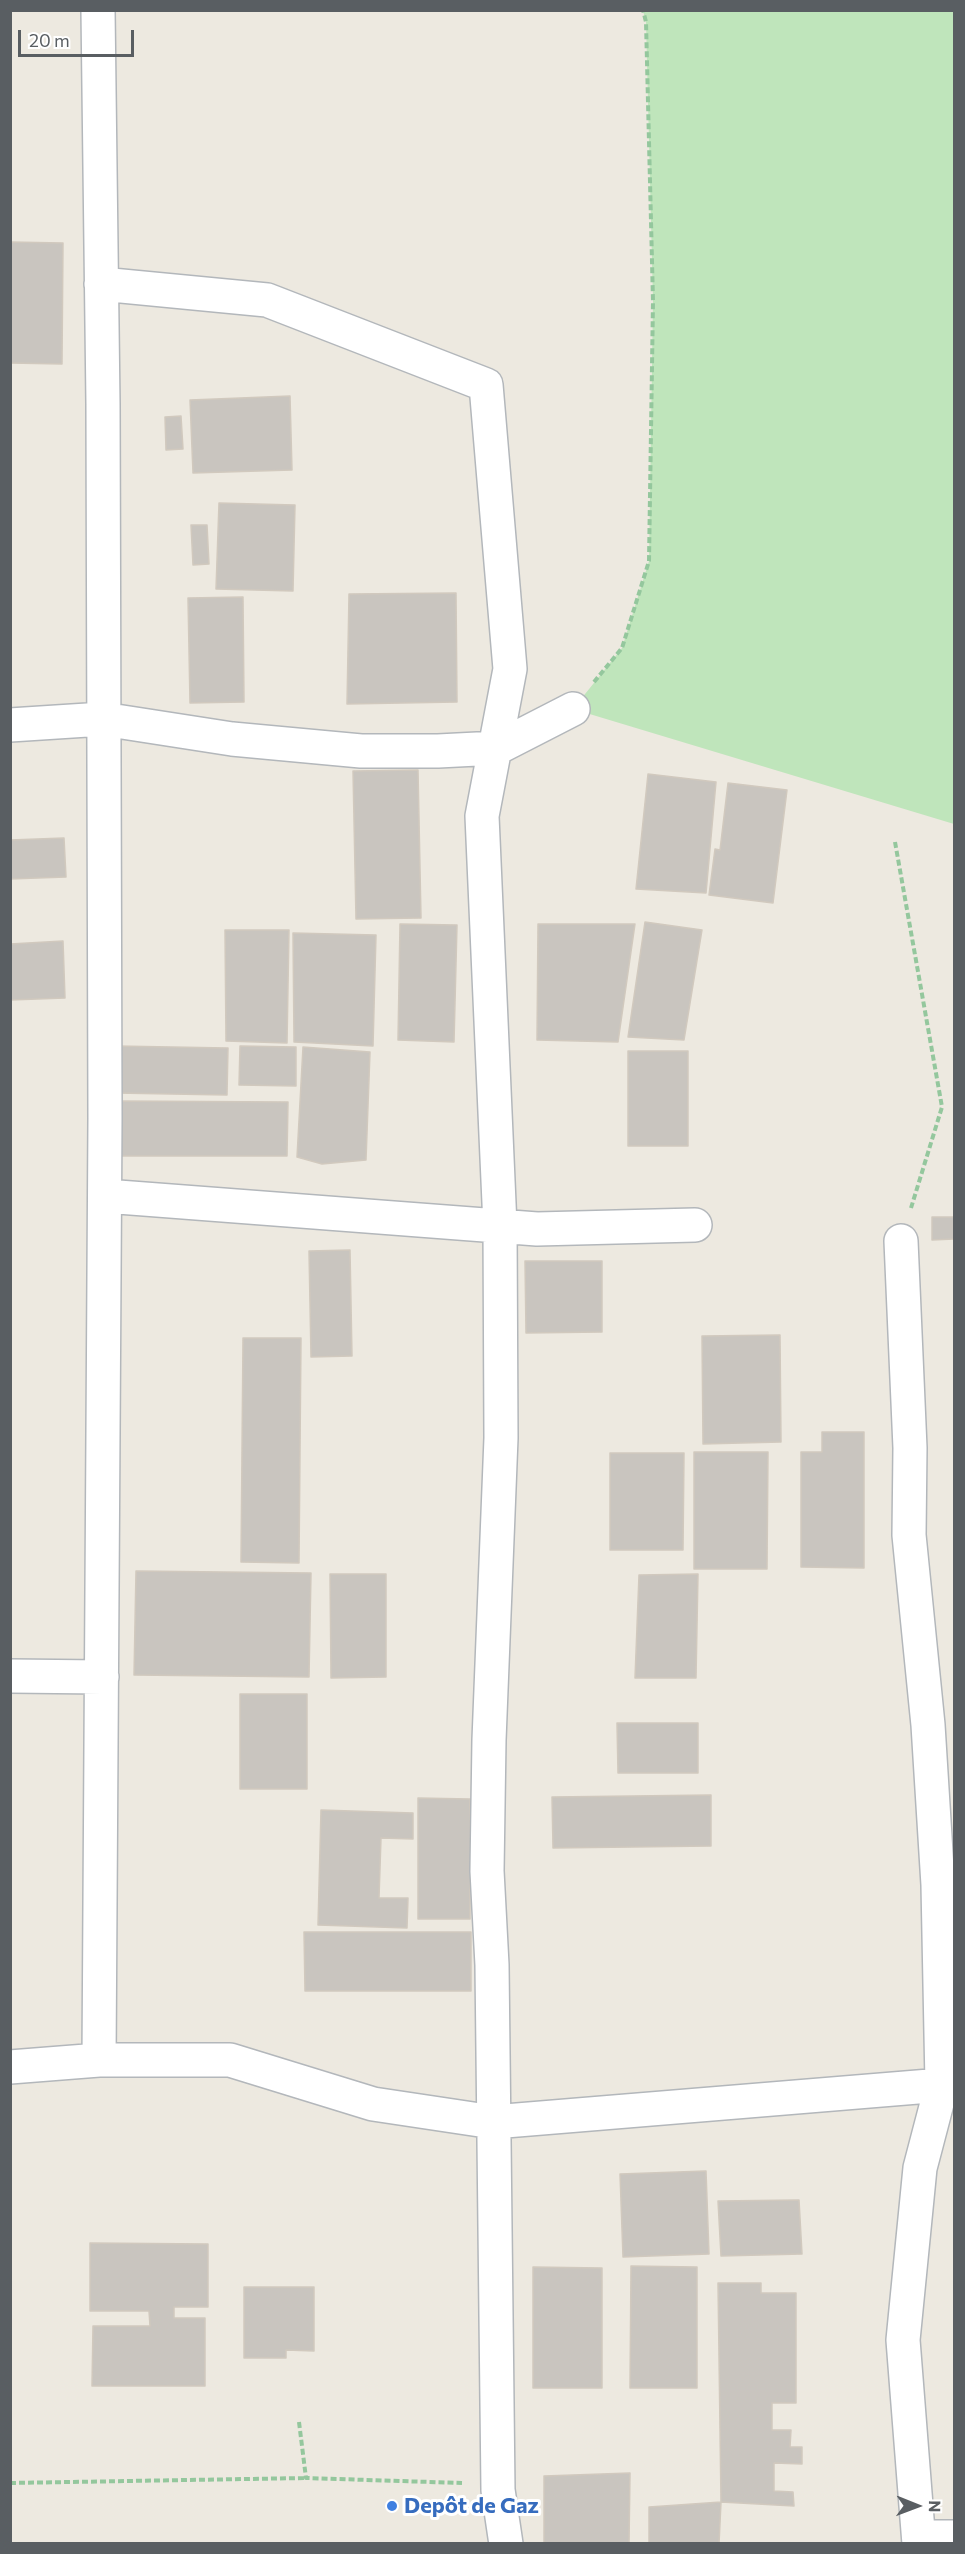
<!DOCTYPE html>
<html>
<head>
<meta charset="utf-8">
<style>
	body { margin:0 }
	#map { position:relative; width:965px; height:2554px; overflow:hidden; background:#ede9e0; font-family:Commissioner,sans-serif }
	canvas { display:block }
	.frame { position:absolute; inset:0; border:12px solid #595e62; pointer-events:none }
	.north { position:absolute; left:887px; top:2476px; width:60px; height:60px; -webkit-text-stroke:4px #fff; paint-order:stroke; rotate:91deg; font-size:16px; font-weight:700; line-height:24px; text-align:center; color:#595e62 }
	.north::after { content:''; display:block; margin:auto; width:21px; height:27px; background:#595e62; clip-path:polygon(50% 0,100% 100%,50% 72%,0 100%) }
	.scale { position:absolute; left:18px; top:30px; width:116px; height:27px; box-sizing:border-box; border:3px solid #595e62; border-top:0; padding-left:8px; font-size:18px; line-height:21px; white-space:nowrap; color:#595e62; -webkit-text-stroke:4px #fff; paint-order:stroke }
</style>
</head>
<body>
<div id="map">
<canvas width="965" height="2554"></canvas>
<div class="frame"></div>
<div class="north">N</div>
<div class="scale">20 m</div>
</div>
<script>
const ctx = document.querySelector('canvas').getContext('2d');
ctx.lineJoin = 'round';
function paint(path, color) { ctx.fillStyle = color; ctx.fill(path, 'evenodd'); }
function trace(path, color, width, dash) { ctx.strokeStyle = color; ctx.lineWidth = width; ctx.lineCap = dash ? 'butt' : 'round'; ctx.setLineDash(dash || []); ctx.stroke(path); }
function label(font, color, halo, rows, align = 'center') {
  ctx.font = font + ' Commissioner,sans-serif'; ctx.lineWidth = 6; ctx.setLineDash([]); ctx.textBaseline = 'middle'; ctx.strokeStyle = halo; ctx.fillStyle = color; for (const [text, x, y, turn = 0] of rows) {
    ctx.save(); ctx.translate(x, y); ctx.rotate((+turn || 0) * Math.PI / 180); ctx.textAlign = isNaN(turn) ? turn : align; if (halo) ctx.strokeText(text, 0, 0); ctx.fillText(text, 0, 0); ctx.restore();
  }
}
paint(new Path2D(`
	M643,11h311v813l-381,-115 49,-61 27,-87 4,-260 -7,-279z`), '#bfe5bb');
const building = new Path2D(`
	M10,242l53,1 -1,121 -52,-1z
	M290,396l2,74 -99,3 -3,-73z
	M181,416l2,33 -17,1 -1,-33z
	M219,503l76,2 -2,86 -77,-2z
	M191,525h16l2,39 -16,1z
	M456,593l1,109 -110,2 2,-110z
	M243,597l1,105 -54,1 -2,-105z
	M418,770l3,148 -65,1 -3,-148z
	M648,774l68,8 -10,111 -70,-4z
	M728,783l59,7 -14,113 -64,-8 6,-46 5,1z
	M64,838l2,39 -56,2v-39z
	M645,922l57,8 -18,110 -56,-3z
	M400,924l57,1 -3,117 -56,-2z
	M538,924h97l-17,118 -81,-2z
	M225,930h64l-2,113 -61,-2z
	M293,933l83,2 -3,111 -79,-4z
	M63,941l2,57 -55,2v-56z
	M116,1046l112,2 -1,47 -112,-2z
	M240,1046l56,1v39l-57,-1z
	M303,1047l67,5 -4,108 -44,4 -25,-7z
	M628,1051h60v95h-60z
	M116,1101l172,1 -1,54h-172z
	M932,1217h22v22l-22,1z
	M350,1250l2,106 -41,1 -2,-106z
	M525,1261h77v71l-76,1z
	M780,1335l1,107 -78,2 -1,-108z
	M243,1338h58l-2,225 -58,-1z
	M822,1432h42v136l-63,-1v-115h21z
	M694,1452h74l-1,117h-73z
	M610,1453h74l-1,97h-73z
	M136,1571l175,2 -2,104 -175,-2z
	M330,1574h56v103l-55,1z
	M698,1574l-2,104h-61l4,-103z
	M240,1694h67v95h-67z
	M617,1723h81v50h-80z
	M711,1795v51l-158,2 -1,-51z
	M418,1798l52,1v120h-52z
	M321,1810l92,3v26l-32,-1 -2,60h29l-1,30 -89,-3z
	M304,1932h167v59h-166z
	M706,2171l3,83 -86,3 -3,-83z
	M799,2200l3,54 -81,2 -3,-55z
	M90,2243l118,1v63h-34v11h31v68h-113l1,-60h57l-1,-15h-59z
	M631,2266l66,1v121h-67z
	M533,2267l69,1v120h-69z
	M718,2283h43v10h35v110h-24v27h19l-1,17h12v17l-28,-1v28l19,1 1,14 -73,-4z
	M244,2287h70v64l-28,-1v8h-42z
	M630,2473l-1,71h-85v-68z
	M721,2502l-2,42h-70v-37z`);
paint(building, '#c9c5bf');
trace(building, '#d1c9be', 1.5);
const minor = new Path2D(`
	M98,10l5,394 2,714 -6,942
	M101,284l166,16 219,85 24,284 -28,147 18,410 1,212 -12,302 -2,131 5,94 6,525 8,54
	M10,725l93,-6 129,20 129,12h77l59,-3 76,-39
	M105,1196l432,33 158,-4
	M901,1241l9,207 -1,87 19,190 10,160 4,199 -22,84 -17,172 16,204
	M10,1676l92,1
	M10,2067l89,-7h131l143,44 120,18 461,-38
	M919,2537h35`);
trace(minor, '#b3b7bb', 36);
trace(new Path2D(`
	M594,682l28,-34 27,-87 4,-260 -7,-279 -3,-12
	M895,842l47,265 -31,101
	M299,2422l7,56 156,5
	M10,2483l296,-5`), '#94c79d', 4, [6, 3]);
trace(minor, '#fff', 33);
for (const [x, y, r, color] of [
	[392,2506,6,"#3f7fe0"]
]) { const dot = new Path2D(); dot.arc(x, y, r, 0, 2 * Math.PI); ctx.fillStyle = color; ctx.fill(dot); trace(dot, '#fff', 2); }
label('bold 22px', '#366cbe', '#fff', [
	["Depôt de Gaz",404,2506]
], 'left');
</script>
</body>
</html>
